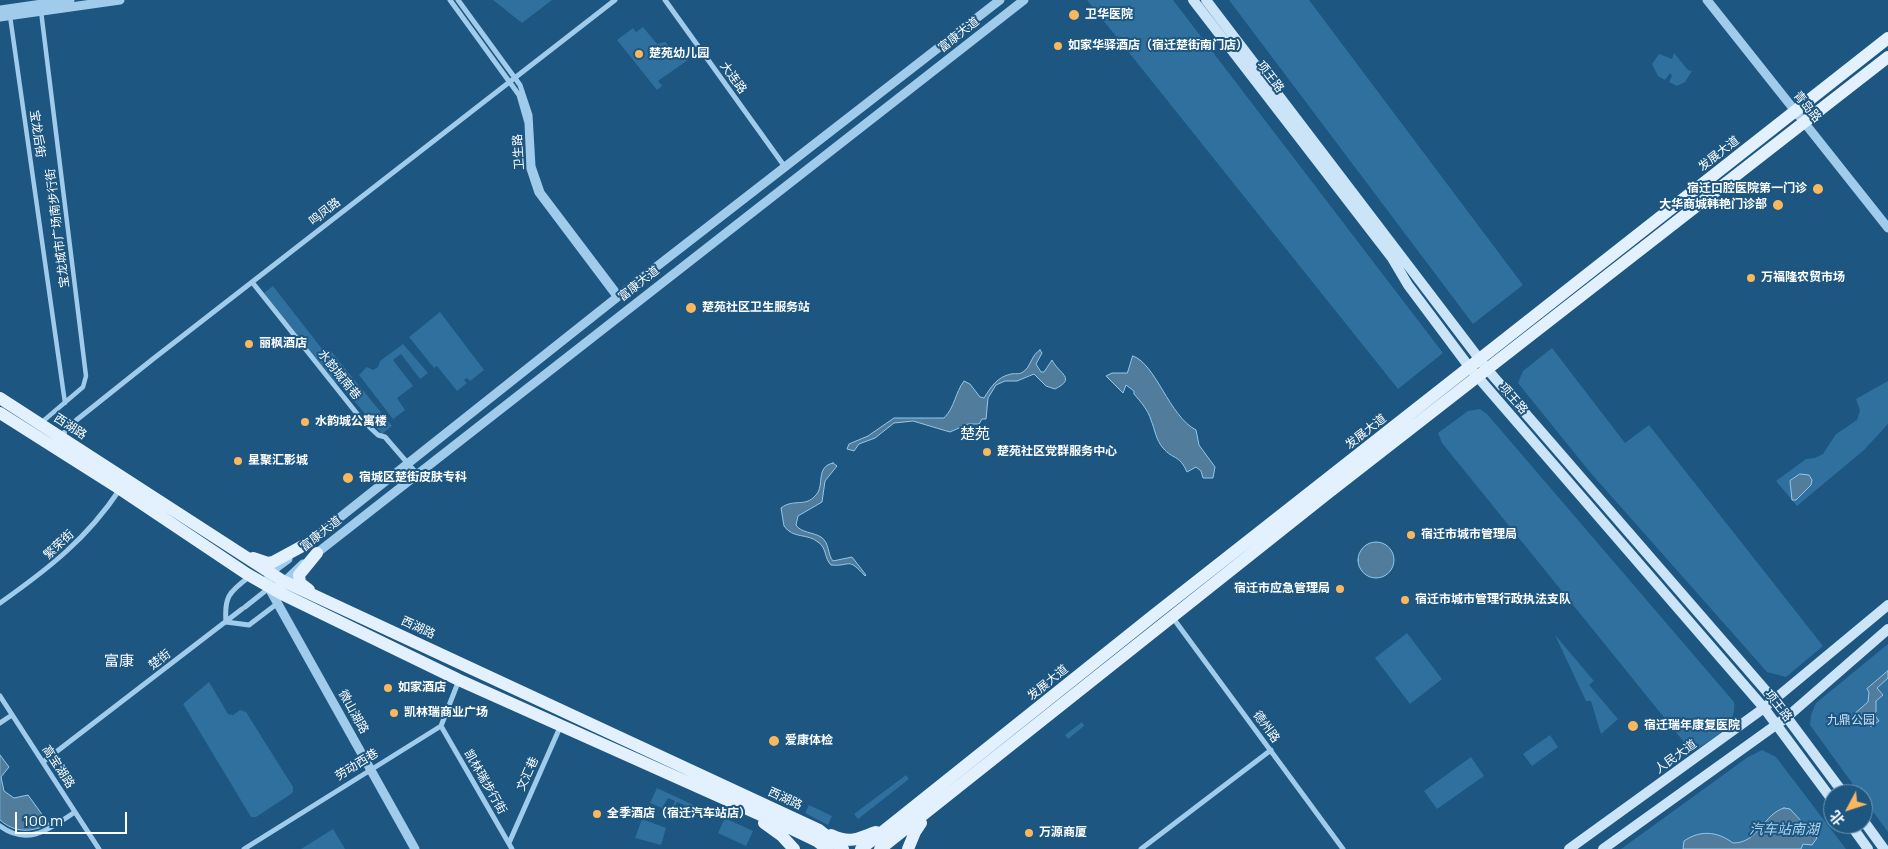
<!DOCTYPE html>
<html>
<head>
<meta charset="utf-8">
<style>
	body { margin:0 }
	#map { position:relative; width:1888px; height:849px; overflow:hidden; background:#1c5681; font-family:Manrope,"Noto Sans SC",sans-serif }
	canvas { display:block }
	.north { position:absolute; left:1823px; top:784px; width:50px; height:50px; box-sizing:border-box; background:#1c5681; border:1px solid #779ab3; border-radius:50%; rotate:230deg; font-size:14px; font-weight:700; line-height:20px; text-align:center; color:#fff }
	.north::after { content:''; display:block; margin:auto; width:18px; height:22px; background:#fab75d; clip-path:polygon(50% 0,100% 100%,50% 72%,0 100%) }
	.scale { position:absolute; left:15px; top:812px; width:112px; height:22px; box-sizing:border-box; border:2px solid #fff; border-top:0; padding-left:6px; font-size:15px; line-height:18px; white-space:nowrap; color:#fff; -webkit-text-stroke:4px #1c5681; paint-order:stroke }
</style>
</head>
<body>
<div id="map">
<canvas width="1888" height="849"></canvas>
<div class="north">北</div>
<div class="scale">100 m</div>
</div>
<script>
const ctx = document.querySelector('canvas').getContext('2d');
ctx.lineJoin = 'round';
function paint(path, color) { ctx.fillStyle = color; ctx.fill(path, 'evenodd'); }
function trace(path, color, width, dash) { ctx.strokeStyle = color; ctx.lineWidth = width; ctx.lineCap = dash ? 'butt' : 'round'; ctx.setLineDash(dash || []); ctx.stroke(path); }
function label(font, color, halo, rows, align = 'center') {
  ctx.font = font + ' Manrope,"Noto Sans SC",sans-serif'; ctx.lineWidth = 4; ctx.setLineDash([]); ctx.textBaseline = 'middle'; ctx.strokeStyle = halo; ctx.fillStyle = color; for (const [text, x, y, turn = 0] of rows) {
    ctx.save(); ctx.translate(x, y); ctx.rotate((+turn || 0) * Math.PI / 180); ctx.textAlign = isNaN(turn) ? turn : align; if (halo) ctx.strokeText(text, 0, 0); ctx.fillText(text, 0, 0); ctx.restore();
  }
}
paint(new Path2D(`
	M493,0h59l-30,23z
	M1087,0h86l270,353 -45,36z
	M1229,0h80l214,285 -50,39z
	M643,27l14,17 8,-2 10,9 4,-3 9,12 -30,21 4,5 -5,4 -40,-50 16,-12 3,4z
	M1674,53l14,17 4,1 -7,11 -8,4 -8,-4 3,-6 -2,-3 -5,7 -7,-4 -6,-12 7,-10 13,5z
	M273,286l49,63 9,2 61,75 -10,8 -42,-50 -4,-1 -72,-90z
	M440,312l44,58 -14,11 -3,-3 -3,2 3,3 -10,8 -20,-25 -3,2 -25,-31z
	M403,344l25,29 -8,6 -19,-25 -8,6 20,26 -16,12 8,12 -12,9 -34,-44 8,-8 6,3 5,-3 2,-6z
	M1552,348l73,95 24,-18 174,221 -37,31 -19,-5 -178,-201 -71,-88 5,-12z
	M1888,381v43l-24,26 -67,56 -21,-25 30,-22 9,-1 8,-4 13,-20 21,-14 3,-10 -4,-11z
	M1480,409l7,5 247,288c4,25 -24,38 -42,50l-250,-309 -4,-10 30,-22z
	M1407,633l35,46 -32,25 -35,-46z
	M1555,635l39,46 -5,4 29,34 -17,15 -10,-33h-5z
	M1888,644v188l-25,-34v-4h-3l-50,-69 1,-10 5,-12z
	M209,682l19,32 5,1 7,-5 6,2 47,75v5l-2,2 -35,23h-5l-68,-113z
	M1082,722l2,4 -16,13 -3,-4z
	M1550,735l8,12 -26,19 -9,-12z
	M1762,750l14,7 70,92h-225l127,-92z
	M1471,757l13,19 -47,33 -13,-18z
	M906,775l3,4 -51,40 -4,-5z
	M657,788l47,22 -2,5 -8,-3 -4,9 -2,-1 5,-10 -7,-4 -5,11 -2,-1 5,-11 -7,-3 -5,10 -2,-1 5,-10 -7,-3 -6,10 -12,-5z
	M783,792l17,8 -4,9 -18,-9z
	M809,805l23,11 -4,9 -23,-12z
	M725,818l28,13 -7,15 -28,-13z
	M642,819l24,9 -5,17 -26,-7z
	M333,829l12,20h-44z`), '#2f709f');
const water = new Path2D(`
	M1040,350l2,3 -6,11 5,8h3l8,-12c7,14 25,18 3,29l-9,-3 -12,-12 -17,7h-12l-9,4 -8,13 -2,21h-4l-3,5h-11l-18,8 -37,-11 -19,2 -19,15 -16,6 -5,7 -7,-2 2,-5 19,-8 26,-18h50c11,-11 11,-25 20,-37l6,3 10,13 4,1c7,-11 13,-21 27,-24 5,-1 7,1 12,-2 8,-5 8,-17 17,-22z
	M1133,356c23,8 36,60 63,74l3,15 16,22 -2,11h-10l-2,-7 -5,-4 -9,5c-8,-18 -14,-12 -24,-24 -7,-8 -8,-18 -12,-28 -3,-10 -10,-18 -17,-26v-3l-8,-6 -3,8 -17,-17 6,-3h15z
	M833,463l4,3 -12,15 -3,21 -24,14 -2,9c5,8 17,7 25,12 9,6 6,17 12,24l19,-4 14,18 -1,1c-18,-20 -14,-9 -34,-11 -7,-7 -4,-17 -13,-23 -11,-9 -25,-3 -34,-16l-3,-18c13,-10 24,0 35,-13 9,-10 -1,-28 17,-32z
	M1800,474l9,1 3,5 -1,5 -15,15h-4l-2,-19z
	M1358 560a18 18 0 1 1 36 0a18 18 0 1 1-36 0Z
	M1888,671v7l-11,10 6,7 -7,6v11l-2,2 5,7 -8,6 -5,-5 -5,4 -8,-11 15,-13 1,-10 -2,-3z
	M0,755l9,12 -8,10 3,14 10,7 14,-3 21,29c-17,8 -33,10 -49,-4z
	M1784,808l6,1 27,29 -5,7 -9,-1 -2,5h-118l1,-8c16,-11 33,-10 49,2 26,0 30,-29 51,-35z`);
paint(water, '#517c9b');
trace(water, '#93c8ec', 1);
trace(new Path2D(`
	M41,11l45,365 -3,11 -41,35
	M10,16l55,387`), '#a0cbea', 4.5);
trace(new Path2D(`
	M450,0l69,95 8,28 2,46 8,24 79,105
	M458,0l62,85 10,30 3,51 9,26 78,103
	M665,0l120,167
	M252,282l110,138 16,15 7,2 32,37
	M60,437l14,-15 79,-63 462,-359
	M249,577c-20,15 -25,20 -23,45l23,3 29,-22
	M0,603c48,-34 87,-64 120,-114
	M245,607l24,-19
	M1173,618l170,231
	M0,696l99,153
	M0,723l12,-8
	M441,726l71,123
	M43,762l199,-153
	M0,826c28,21 51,2 75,-14
	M509,843l52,-118
	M244,849l197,-123 18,-46
	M1141,849l130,-99`), '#a0cbea', 5);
trace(new Path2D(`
	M1707,0l181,228
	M0,10l70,-10
	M0,17l120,-17
	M304,546l316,-251 380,-295
	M313,556l711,-556
	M288,559c-10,8 -24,14 -19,29l146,261
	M282,584l21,-20`), '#a0cbea', 9);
trace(new Path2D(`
	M1193,0l199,258 16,27 62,83 294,340 69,93
	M1206,0l281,369 287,331 70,94
	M1863,820l21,29
	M1850,824l18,25
	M1569,849l195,-141 124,-103
	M1603,849l184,-132 101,-88`), '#cbe4f7', 10);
trace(new Path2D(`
	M0,398l283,183 536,249 24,19
	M0,413l120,76 127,85 35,20 177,86 333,149 25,12 10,8
	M253,558l15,5 5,-1 35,-19
	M309,590l-9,-7 -1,-8 18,-22
	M764,823l18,13 12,13
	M831,835c20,9 25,4 45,-3
	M861,849l293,-234 734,-577
	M880,849l448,-356 560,-436
	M908,849l7,-17 6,-9`), '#e3f1fe', 12);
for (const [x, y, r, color] of [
	[1074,15,6,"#fab75d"],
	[1058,46,5,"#fab75d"],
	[639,54,5,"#fab75d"],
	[1818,189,6,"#fab75d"],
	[1778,205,6,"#fab75d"],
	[1751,278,5,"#fab75d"],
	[691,308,6,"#fab75d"],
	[249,344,5,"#fab75d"],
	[305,422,5,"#fab75d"],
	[987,452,5,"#fab75d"],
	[238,461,5,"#fab75d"],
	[348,478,6,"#fab75d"],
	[1411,535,5,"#fab75d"],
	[1340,589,5,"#fab75d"],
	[1405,600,5,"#fab75d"],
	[388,688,5,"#fab75d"],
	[394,713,5,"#fab75d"],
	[1633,726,6,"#fab75d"],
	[774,741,6,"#fab75d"],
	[597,814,5,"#fab75d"],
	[1029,833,5,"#fab75d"]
]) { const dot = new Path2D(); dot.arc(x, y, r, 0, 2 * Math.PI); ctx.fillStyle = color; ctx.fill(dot); trace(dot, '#1c5681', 2); }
label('bold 12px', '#fff', '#1c5681', [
	["卫华医院",1085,15],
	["如家华驿酒店（宿迁楚街南门店）",1068,46],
	["楚苑幼儿园",649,54],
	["宿迁口腔医院第一门诊",1807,189,"right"],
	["大华商城韩艳门诊部",1767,205,"right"],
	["万福隆农贸市场",1761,278],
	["楚苑社区卫生服务站",702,308],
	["丽枫酒店",259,344],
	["水韵城公寓楼",315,422],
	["楚苑社区党群服务中心",997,452],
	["星聚汇影城",248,461],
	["宿城区楚街皮肤专科",359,478],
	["宿迁市城市管理局",1421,535],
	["宿迁市应急管理局",1330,589,"right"],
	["宿迁市城市管理行政执法支队",1415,600],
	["如家酒店",398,688],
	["凯林瑞商业广场",404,713],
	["宿迁瑞年康复医院",1644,726],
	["爱康体检",785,741],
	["全季酒店（宿迁汽车站店）",607,814],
	["万源商厦",1039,833]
], 'left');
label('12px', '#fff', '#1c5681', [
	["富康大道",959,35,-38],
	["项王路",1270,77,53],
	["大连路",733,78,54],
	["青岛路",1807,107,51],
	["宝龙后街",37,134,82],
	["卫生路",519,152,-94],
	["发展大道",1719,154,-38],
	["鸣凤路",325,212,-38],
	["宝龙城市广场南步行街",58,228,-97],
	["富康大道",639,284,-38],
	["水韵城南巷",339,375,51],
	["项王路",1513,399,49],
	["西湖路",70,427,33],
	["发展大道",1366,432,-38],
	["富康大道",321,534,-38],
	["繁荣街",59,545,-43],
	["西湖路",418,628,25],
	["楚街",160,660,-38],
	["发展大道",1048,683,-39],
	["项王路",1778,706,52],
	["微山湖路",353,712,61],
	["德州路",1266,727,54],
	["人民大道",1676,757,-36],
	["劳动西巷",357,765,-32],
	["高宝湖路",58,767,57],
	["文汇巷",528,774,-66],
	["凯林瑞步行街",485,782,60],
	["西湖路",785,799,25]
]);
label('12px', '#c4e2f7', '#1c5681', [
	["九鼎公园",1851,721]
]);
label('italic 14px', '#abd5f1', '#1c5681', [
	["汽车站南湖",1784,830]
]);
label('15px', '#fff', '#1c5681', [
	["楚苑",975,435],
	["富康",119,662]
]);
</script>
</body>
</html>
